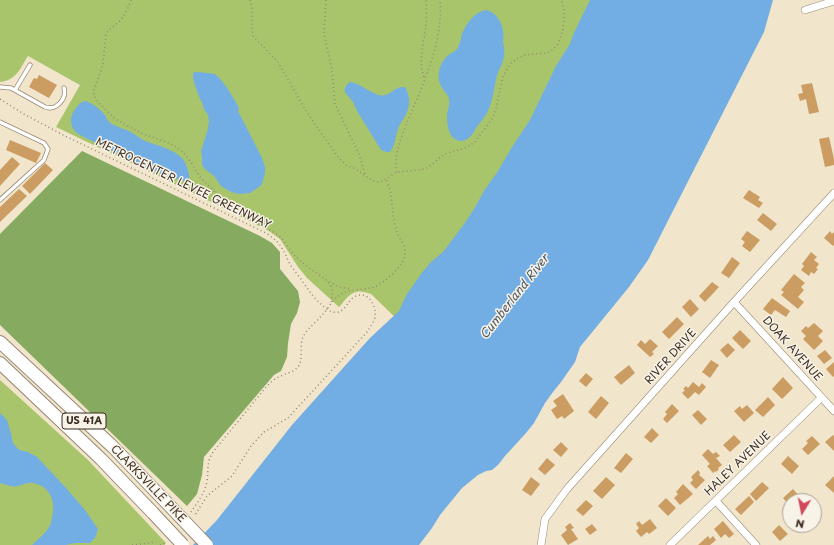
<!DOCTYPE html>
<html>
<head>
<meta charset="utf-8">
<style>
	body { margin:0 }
	#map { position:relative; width:834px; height:545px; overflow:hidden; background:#f1e5cb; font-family:"Playpen Sans",sans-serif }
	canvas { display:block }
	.north { position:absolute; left:782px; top:493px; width:40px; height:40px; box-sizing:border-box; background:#f7f3e8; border:1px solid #aca397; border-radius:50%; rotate:190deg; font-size:11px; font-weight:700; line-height:16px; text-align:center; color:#3b2a1e }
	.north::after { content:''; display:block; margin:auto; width:14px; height:18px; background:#d1495b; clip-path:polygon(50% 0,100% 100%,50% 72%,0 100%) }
</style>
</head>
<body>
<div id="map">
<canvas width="834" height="545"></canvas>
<div class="north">N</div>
</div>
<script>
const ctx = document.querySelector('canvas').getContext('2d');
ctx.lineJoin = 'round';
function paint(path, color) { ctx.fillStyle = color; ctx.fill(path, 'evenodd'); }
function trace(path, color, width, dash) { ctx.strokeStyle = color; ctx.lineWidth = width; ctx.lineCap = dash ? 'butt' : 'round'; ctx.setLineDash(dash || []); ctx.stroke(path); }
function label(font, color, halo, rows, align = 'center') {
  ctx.font = font + ' "Playpen Sans",sans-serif'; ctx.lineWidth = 3; ctx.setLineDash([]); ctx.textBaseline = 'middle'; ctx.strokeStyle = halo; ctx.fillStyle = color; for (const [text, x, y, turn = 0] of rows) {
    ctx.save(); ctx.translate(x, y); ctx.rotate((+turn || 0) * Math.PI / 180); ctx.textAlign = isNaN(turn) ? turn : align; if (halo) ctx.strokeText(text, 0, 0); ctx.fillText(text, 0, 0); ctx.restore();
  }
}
paint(new Path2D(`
	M0,0h606l-204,324 -31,-30c-17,-7 -22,1 -32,13l-32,-29 -9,-11 -18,-28 -11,-8 -86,-43 -127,-61 24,-42 -52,-29c-8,12 -11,24 -28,26z
	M0,380l88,80 78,83 -2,2h-164z`), '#a9c56b');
paint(new Path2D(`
	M82,151l178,85 12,7 8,9v17l18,22 2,11 -3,11 -6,11 -3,19 -1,14 -6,14 -7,4 -70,82 -2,18 -5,19 -10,12 -187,-181v-91z`), '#86aa5f');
paint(new Path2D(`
	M590,0h183l-9,32 -116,228 -19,27 -49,60 -5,15 -14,20 -8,10 -8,11 -11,20 -8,10 -21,23 -7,9 -6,5 -6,1 -8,4 -16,13 -22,27 -8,13 -13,17h-226l24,-25 75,-95 51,-57 27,-30 29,-27 8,-17 14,-20 10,-12 12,-10 21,-28 10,-15 10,-18 14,-20 14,-24 18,-27 26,-54 14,-22 3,-9z
	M487,10c9,3 15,12 16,21 1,4 0,8 0,12 1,4 2,8 1,12 0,7 -5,14 -7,20 -3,13 -4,26 -10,38 -3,5 -7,10 -11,15 -3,6 -8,13 -15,13 -13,-1 -14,-17 -14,-27 1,-5 3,-10 2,-15 -1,-5 -4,-6 -6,-10 -4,-5 -5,-12 -4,-18 2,-7 5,-13 11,-17 3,-2 6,-3 7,-5 3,-5 4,-10 5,-15 4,-10 13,-23 25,-24z
	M194,72c3,0 17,1 20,2 7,2 21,26 25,34l-1,3 24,47 3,9v6l-3,11 -3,3 -9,6 -11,1 -8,-2 -10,-6 -7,-10 -9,-7 -3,-4v-9l-1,-5 7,-22 1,-8 -1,-6 -4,-6 -2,-7c-2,-2 -10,-23 -9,-27 0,-1 1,-2 1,-3z
	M350,82c9,1 19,10 28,13 12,3 16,-9 26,-8 3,1 2,2 3,4 4,9 2,19 -3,27 -2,3 -5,7 -6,11 -3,8 -2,15 -8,23h-3l-6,-2 -24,-39 -4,-9 -8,-10c-1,-4 2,-8 5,-10z
	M85,101c6,1 16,9 20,14 2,3 3,7 7,9 5,3 12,5 17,7 6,3 10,7 16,10 14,5 38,10 42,26 1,4 3,8 2,12l-6,2 -22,-7 -69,-33 -14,-7 -5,-5 -2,-6v-5l2,-6 7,-9z
	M0,413l7,7 4,14 2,9 6,7 9,2 9,5 30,32 18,21 13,19 -3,9 -5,5h-15l-9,2h-34c6,-6 13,-11 17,-18 2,-2 2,-6 3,-9 4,-15 -1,-32 -19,-35 -6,-1 -10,2 -15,3 -5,2 -13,-2 -18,-3z`), '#72ade3');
paint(new Path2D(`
	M39,75l18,10 -8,13 -20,-11 5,-9 3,1z
	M812,83l7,29 -10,2 -3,-15 -6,2 -2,-7 5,-1 -2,-8z
	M829,137l5,22v6l-9,2 -6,-28z
	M10,140l31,13 -5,10 -30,-13z
	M12,157l8,7 -20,22v-16z
	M45,163l8,7 -23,24 -8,-8z
	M19,189l8,7 -27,26v-15z
	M749,190l11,7 -2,3 5,3 -4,5 -16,-10z
	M763,213l14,11 -6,7 -14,-11z
	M747,231l13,9 -10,12 -8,-6 3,-4 -4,-3z
	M830,231l2,3 2,-2v13l-1,1 -9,-8z
	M811,252l6,5 -3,3 5,4 -3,4 2,1 -4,5 -3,-2 -2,4 -8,-6 3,-4 -2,-2z
	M732,257l8,6 -11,15 -8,-5z
	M794,274l11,9 -4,4 3,3 -6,7 6,5 -6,7 -17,-14 3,-3 -3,-2z
	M712,282l7,5 -14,15 -6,-6z
	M772,298l18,13 -4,6 -11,-7 -4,5 -8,-6z
	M690,299l9,10 -8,8 -9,-10z
	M677,317l7,7 -15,15 -7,-7z
	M814,323l9,8 -5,5 5,5 -9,9 -11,-11 3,-3 -5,-5 5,-5 2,2z
	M740,330l11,11 -8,8 -11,-11z
	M650,339l8,7 -6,6 2,2 -4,3 -13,-12 4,-5 4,4z
	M728,343l7,7 -8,8 -7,-8z
	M825,350l7,8 -8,6 -7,-8z
	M711,360l8,5 -9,13 -8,-6z
	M834,362v14l-1,1 -7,-8z
	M629,365l6,8 -14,12 -7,-8z
	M586,373l7,6 -7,8 -7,-6z
	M783,377l10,11 -11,11 -10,-10z
	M693,382l6,5 3,-4 4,4 -7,8 -4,-3 -7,7 -6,-6 3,-3 -2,-1 3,-3 2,2z
	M563,394l11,17 -10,8 -2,-3 -5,3 -6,-9 6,-4 -4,-5z
	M601,396l8,7 -13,16 -8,-7z
	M768,397l7,8 -12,12 -8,-7z
	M672,404l7,7 -12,12 -4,-4 4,-5 -2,-2z
	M747,405l7,8 -10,9 -10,-11 6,-5 2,3z
	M698,410l9,9 -6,6 -9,-10z
	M652,428l7,7 -8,8 -7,-6z
	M734,435l7,7 -11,10 -7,-7z
	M833,435l1,1v15l-9,-9z
	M812,436l8,8 -12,11 -6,-6 6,-6 -2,-2z
	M561,442l7,7 -7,8 -8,-7z
	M708,449l5,5 3,-2 4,4 -4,2 6,7 -4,3 1,1 -3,3 -1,-1 -2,2 -6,-7 3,-2 -8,-9z
	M626,453l7,6 -12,14 -7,-5z
	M788,456l11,10 -7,8 -11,-10z
	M547,458l8,7 -10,10 -7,-6z
	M698,470l2,3 -1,2 6,5 -9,9 -6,-6 3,-3 -2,-3z
	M834,476v17l-9,-8z
	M531,477l9,7 -9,12 -9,-6z
	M606,477l9,8 -13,14 -9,-8z
	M762,482l7,6 -13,13 -6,-7z
	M683,484l10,10 -13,11 -6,-7 4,-4 -2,-2z
	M793,489l7,8 -4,4h-6v5l-7,-8z
	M749,496l5,6 -13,13 -6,-6z
	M666,498l10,10 -8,8 -10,-10z
	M586,500l7,6 -10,10 -7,-6z
	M650,519l7,9 -8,6 -2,-2 -6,5 -5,-6 3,-3 -3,-4 3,-3 3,4z
	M723,521l11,13 -5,4 -4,-4 -4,4 -7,-9z
	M570,523l4,5 -3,1 7,10 -10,6 -7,-10 6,-5 -2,-3z
	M592,524l5,6 -7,5 -5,-6z
	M779,525l9,9 -8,7 -8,-9z
	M708,536l2,3 3,-3 3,4 -6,5h-12z`), '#cb9d62');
const lane = new Path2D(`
	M0,87l11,1 34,19c11,4 22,-8 19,-19
	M15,90l15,-25
	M0,122l44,21 4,6 -4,11 -44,40`);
const street = new Path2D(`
	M805,10l29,-9
	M734,302l100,109
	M716,501l40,44
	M541,545l4,-26 22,-30 167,-187 100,-109
	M670,545l151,-147`);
const primary = new Path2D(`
	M0,342l113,105 52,54
	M0,363l101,96 52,54`);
trace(lane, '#968874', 5);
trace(street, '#968874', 8);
trace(primary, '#968874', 14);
trace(new Path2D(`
	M131,0l-3,8 -7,12 -13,11 -2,3 -1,9 -2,22 -9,25v4l2,6 18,18 10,6 19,10 21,7 13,6 5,4 7,8 10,17 25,25 16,12 37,21c6,5 10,11 14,17 5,6 10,11 16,15 5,5 20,13 23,18 3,6 3,12 1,18
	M250,0l2,8v21l1,7 24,25 5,8 24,42 11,16 21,30 8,8 10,4 17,12 6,1 7,-3 9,-6 5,-1 18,-2 9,-2 18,-14 22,-7 8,-5 18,-24 3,-10 7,-32 7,-12 8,-6 7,-3 22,-2 4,-2 7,-7 5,-14 1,-12v-10l-3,-8
	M326,0l-2,32 3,16 5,22 3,34 24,50 6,20
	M424,77c-6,-16 0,-35 2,-52 1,-8 0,-17 0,-25
	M0,99l22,14 43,23 201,97c7,5 13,9 17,17 3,4 4,9 7,14 3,5 7,10 11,15 8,12 16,24 29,32 2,1 6,2 9,1 6,-2 9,-11 15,-15 13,-8 23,8 21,20 -1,5 -5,10 -7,14l-80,87 -24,14 -13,14 -19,30 -25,20 -12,19
	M397,172c-5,-18 10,-49 17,-66 14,-33 29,-70 26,-106
	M329,282l10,5 12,2
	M191,512c6,-9 14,-19 16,-31 2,-12 -1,-18 6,-29l54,-66c3,-3 6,-6 10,-8 6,-4 16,-5 21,-11 6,-8 1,-21 5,-30 4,-9 14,-15 20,-23 4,-4 7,-10 11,-14 15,-15 24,-8 40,-13 10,-4 33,-23 31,-35 0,-7 -5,-13 -8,-19 -1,-4 -2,-8 -3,-12 -3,-16 -1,-27 -8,-42
	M132,545l24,-3
	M160,545l6,-2`), '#968874', 1.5, [1, 3]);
trace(lane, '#fff', 3.5);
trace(street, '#fff', 7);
trace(primary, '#fff', 12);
const primaryBridge = new Path2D(`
	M165,501l42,44
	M153,513l30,32`);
trace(primaryBridge, '#968874', 14, []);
trace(primaryBridge, '#fff', 12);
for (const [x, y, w] of [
	[84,421,44]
]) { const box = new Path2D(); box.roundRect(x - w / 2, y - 8, w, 16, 3); ctx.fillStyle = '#f7f3e8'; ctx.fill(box); trace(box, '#3b2a1e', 1); }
label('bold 10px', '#3b2a1e', null, [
	["US 41A",84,421]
]);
label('11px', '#3b2a1e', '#f7f3e8', [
	["METROCENTER LEVEE GREENWAY",183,184,26],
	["DOAK AVENUE",792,349,48],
	["RIVER DRIVE",671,357,-48],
	["HALEY AVENUE",738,464,-44],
	["CLARKSVILLE PIKE",148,484,46]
]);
label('italic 12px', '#4e5863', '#f7f3e8', [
	["Cumberland River",515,297,-52]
]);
</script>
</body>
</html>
